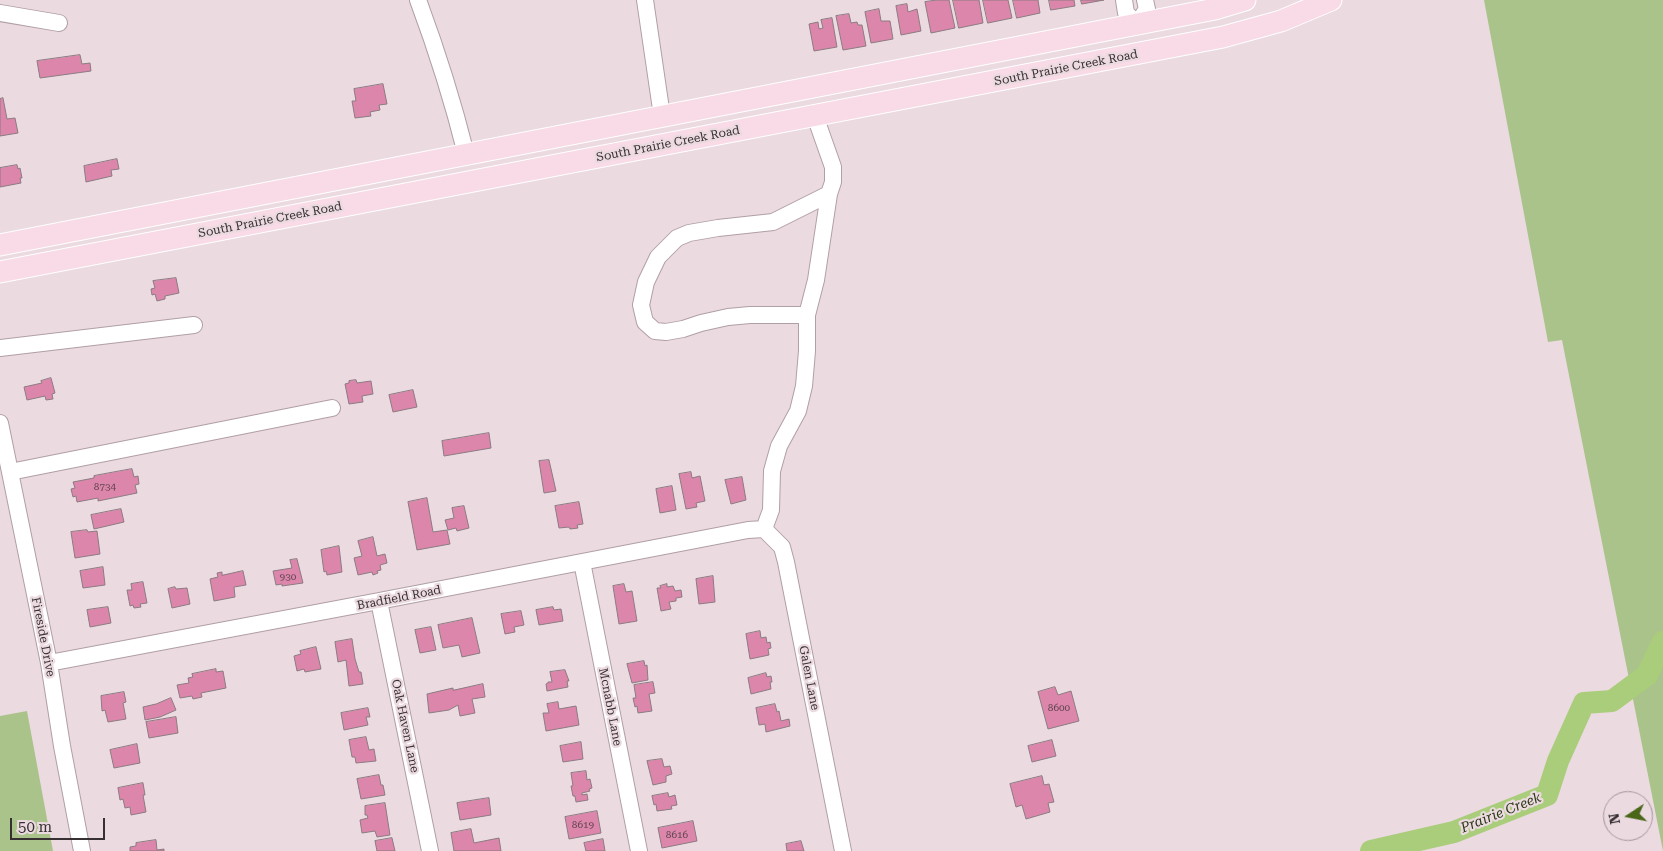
<!DOCTYPE html>
<html>
<head>
<meta charset="utf-8">
<style>
	body { margin:0 }
	#map { position:relative; width:1663px; height:851px; overflow:hidden; background:#ecdae1; font-family:"Roboto Serif",serif }
	canvas { display:block }
	.north { position:absolute; left:1603px; top:791px; width:50px; height:50px; box-sizing:border-box; background:#ecdae1; border:1px solid #a4969b; border-radius:50%; rotate:259deg; font-size:14px; font-weight:700; line-height:20px; text-align:center; color:#373033 }
	.north::after { content:''; display:block; margin:auto; width:18px; height:22px; background:#496619; clip-path:polygon(50% 0,100% 100%,50% 72%,0 100%) }
	.scale { position:absolute; left:10px; top:818px; width:95px; height:22px; box-sizing:border-box; border:2px solid #373033; border-top:0; padding-left:6px; font-size:15px; line-height:18px; white-space:nowrap; color:#373033; -webkit-text-stroke:4px #ecdae1; paint-order:stroke }
</style>
</head>
<body>
<div id="map">
<canvas width="1663" height="851"></canvas>
<div class="north">N</div>
<div class="scale">50 m</div>
</div>
<script>
const ctx = document.querySelector('canvas').getContext('2d');
ctx.lineJoin = 'round';
function paint(path, color) { ctx.fillStyle = color; ctx.fill(path, 'evenodd'); }
function trace(path, color, width, dash) { ctx.strokeStyle = color; ctx.lineWidth = width; ctx.lineCap = dash ? 'butt' : 'round'; ctx.setLineDash(dash || []); ctx.stroke(path); }
function label(font, color, halo, rows, align = 'center') {
  ctx.font = font + ' "Roboto Serif",serif'; ctx.lineWidth = 4.5; ctx.setLineDash([]); ctx.textBaseline = 'middle'; ctx.strokeStyle = halo; ctx.fillStyle = color; for (const [text, x, y, turn = 0] of rows) {
    ctx.save(); ctx.translate(x, y); ctx.rotate((+turn || 0) * Math.PI / 180); ctx.textAlign = isNaN(turn) ? turn : align; if (halo) ctx.strokeText(text, 0, 0); ctx.fillText(text, 0, 0); ctx.restore();
  }
}
paint(new Path2D(`
	M1484,0h179v851l-101,-511 -14,2z
	M27,711l26,140h-53v-135z`), '#aac38a');
trace(new Path2D(`
	M1371,851l83,-19 93,-37 11,-34 26,-58 28,-2 35,-26 16,-33`), '#aacd7b', 22);
const building = new Path2D(`
	M937,0h12l6,28 -24,5 -6,-31z
	M953,0h26l4,23 -24,5z
	M983,0h25l4,18 -24,5z
	M1013,0h25l2,13 -23,5z
	M1049,0h25l1,6 -24,4z
	M1081,0h23l-22,4z
	M907,4l1,8 9,-3 4,22 -20,4 -5,-29z
	M879,9l2,12h9l3,18 -22,4 -6,-31z
	M849,14l2,9 6,-1 1,3h4l4,21 -23,4 -7,-34z
	M832,18l5,29 -23,4 -5,-27 9,-2 1,7 4,-1 -2,-8z
	M80,55l2,9 8,-1 1,8 -51,7 -3,-17z
	M383,84l4,20 -8,1 1,5 -10,2 1,4 -16,2 -3,-17h4l-2,-12z
	M3,98l4,21 8,-1 3,15 -18,3v-37z
	M117,159l2,10 -8,1 1,6 -26,6 -2,-16z
	M17,165l1,4 2,-1 2,10h-2l1,5 -21,4v-19z
	M176,278l3,15 -14,3v3l-8,2 -2,-7 -3,1 -1,-6 4,-1 -2,-7z
	M51,378l4,15 -3,1 1,5 -7,1 -1,-4 -18,4 -3,-13 18,-4 -1,-2z
	M356,380l1,3 14,-2 2,13 -11,2 1,6 -14,2 -4,-20 4,-1v-2z
	M413,390l4,17 -24,5 -4,-17z
	M489,433l2,15 -47,8 -2,-15z
	M549,460l7,31 -12,2 -5,-32z
	M132,469l2,8 4,-1 1,8 -4,1 2,8 -39,8v-3l-21,4 -1,-6 -3,1 -2,-8 4,-1 -2,-6 21,-4v-2z
	M691,472l1,6 8,-2 5,25 -9,2 1,4 -11,2 -7,-35z
	M742,477l4,23 -15,4 -6,-24z
	M672,486l4,24 -16,3 -4,-24z
	M427,498l6,34 14,-2 3,14 -33,6 -9,-48z
	M579,502l4,22 -6,1 1,3 -8,1 -1,-2 -10,1 -4,-22z
	M464,506l5,22 -12,3 -1,-3 -8,2 -3,-10 9,-2 -2,-10z
	M121,509l3,13 -30,7 -3,-14z
	M87,530l1,2 9,-1 3,23 -25,4 -4,-26z
	M373,537l4,19 8,-2 2,9 -7,2 1,5 -4,1 1,2 -5,2 -1,-3 -14,3 -4,-17 8,-2 -4,-15z
	M339,546l3,26 -15,3 -1,-4 -2,1 -3,-22z
	M297,559l6,24 -21,3v-2l-6,1 -3,-14 19,-3 -2,-8z
	M103,567l2,18 -22,3 -3,-17z
	M243,571l3,14 -12,2 1,10 -21,4 -4,-22 8,-2 -1,-4 5,-1v3z
	M713,576l2,26 -16,2 -3,-25z
	M143,582l4,21 -7,1 1,3 -7,1 -1,-3 -3,1 -3,-16h5l-1,-6z
	M624,584l2,8 6,-1 5,30 -18,3 -6,-38z
	M667,584v3l6,-1 2,5 6,-1 1,7 -6,1v3l-7,1 2,7 -10,2 -4,-23h4l-1,-2z
	M175,587l1,2 11,-1 3,16 -18,4 -4,-19z
	M108,607l3,16 -21,4 -3,-17z
	M553,607l1,3 7,-1 2,12 -24,4 -3,-15z
	M521,611l3,14 -10,2 1,5 -10,2 -4,-20z
	M472,618l8,35 -18,4 -3,-12 -16,3 -5,-23z
	M431,627l5,23 -16,3 -5,-23z
	M760,631l1,7 5,-1 1,6 3,-1 1,6 -3,1 1,6 -19,4 -4,-25z
	M352,639l3,20 4,13h2l2,12 -14,2 -3,-26 -8,2 -3,-20z
	M316,647l5,22 -16,3 -1,-3 -7,2 -3,-15 7,-2 -1,-3z
	M644,661l1,5 2,-1 1,15 -16,3 -5,-19z
	M216,669v3l7,-1 3,17 -25,5 1,4 -9,2 -1,-3 -12,2 -3,-13 12,-2 -1,-5 5,-1 -1,-3z
	M565,670l4,11h-2l1,6 -21,4 -1,-7 2,-1v-1h4l-2,-10z
	M766,673l1,4 4,-1 1,6h-2l1,7 -20,5 -3,-16z
	M653,682l2,11 -6,1 3,17 -14,2 -1,-7 -2,1 -2,-9h3l-2,-13z
	M483,684l2,13 -13,2 3,14 -15,3 -2,-11 -9,5 -20,3 -2,-19 26,-6v2z
	M1055,687l3,8 13,-4 8,30 -31,8 -10,-37z
	M124,692l2,10 -3,1 3,16 -18,3 -3,-12 -3,1 -1,-15z
	M171,698l5,12 -16,7 -15,3 -2,-13 13,-3z
	M558,702l1,7 17,-3 3,19 -33,6 -3,-18h6l-2,-9z
	M775,704l2,8 2,-1 2,10 8,-2 1,7 -24,6 -1,-8 -6,1 -3,-17z
	M368,708l2,9h-4l2,8 -24,5 -3,-17z
	M176,717l2,16 -29,5 -3,-16z
	M366,737l3,13 5,-1 2,12 -20,2 -1,-6h-3l-3,-17z
	M1052,740l4,16 -24,6 -4,-16z
	M581,742l2,17 -20,3 -3,-16z
	M137,744l3,19 -26,5 -4,-18z
	M662,759l2,8 6,-1 2,8 -6,2v6l-13,3 -6,-24z
	M586,771l1,9 3,-1 2,9 -3,1 1,2 -8,2v2l5,-1 1,6 -12,2 -1,-6h-2l-2,-10h2l-2,-13z
	M379,775l2,10h2l2,10 -24,4 -4,-20z
	M1042,776l2,9 5,-1 5,18 -6,1 2,9 -24,7 -4,-14 -6,2 -6,-23z
	M143,783l2,12h-2l3,17 -15,3 -1,-8 -5,1 -2,-9 -3,1 -2,-12z
	M668,793l1,4 6,-2 2,10 -6,1 1,3 -15,2 -1,-7 -2,1 -2,-9z
	M489,798l2,17 -31,5 -3,-17z
	M385,803l5,32 -13,2 -2,-6 -13,2 -2,-13 8,-2 -1,-3h-2v-9z
	M597,811l4,22 -32,6 -4,-22z
	M693,821l4,20 -35,7 -4,-20z
	M471,829l3,14 25,-5 2,13h-47l-3,-18z
	M392,838l3,13h-18l-2,-10z
	M603,839l2,12h-19l-2,-8z
	M156,840l1,10 7,-1v2h-34v-4l6,-1v-3z
	M801,841l3,10h-17l-1,-7z`);
paint(building, '#dd86ab');
trace(building, '#8b7b81', 1);
const minor = new Path2D(`
	M418,0c19,51 35,102 48,154
	M645,0l17,116
	M1124,0l2,13 11,11 10,-15 -2,-9
	M0,13l59,10
	M807,315h-57l-22,2 -27,6 -18,6 -17,3 -11,-1 -10,-9 -4,-17 5,-23 12,-25 19,-19 12,-5 29,-5 55,-6 56,-28
	M0,348l194,-23
	M0,423l49,240 13,83 20,105
	M10,472l322,-64
	M764,529l7,-19 1,-39 7,-25 19,-35 6,-25 3,-35v-36l9,-35 13,-86 4,-12v-15l-18,-51
	M582,562l57,289
	M379,601l51,250
	M49,663l330,-62 369,-71 16,-1 18,18 4,15 57,289`);
const major = new Path2D(`
	M0,245l1215,-236 30,-9
	M0,272l1223,-235 58,-16 50,-21`);
trace(minor, '#b09fa5', 18);
trace(major, '#fff', 23);
trace(minor, '#fff', 16);
trace(major, '#f8dbe6', 21);
label('10px', '#604651', null, [
	["8734",105,487],
	["930",288,577],
	["8600",1059,708],
	["8619",583,825],
	["8616",677,835]
]);
label('12px', '#373033', '#ecdae1', [
	["South Prairie Creek Road",1066,68,-11],
	["South Prairie Creek Road",668,144,-11],
	["South Prairie Creek Road",270,220,-11],
	["Bradfield Road",399,598,-11],
	["Fireside Drive",43,637,79],
	["Galen Lane",809,678,79],
	["Mcnabb Lane",610,707,79],
	["Oak Haven Lane",405,726,78]
]);
label('italic 14px', '#293715', '#ecdae1', [
	["Prairie Creek",1501,813,-22]
]);
</script>
</body>
</html>
